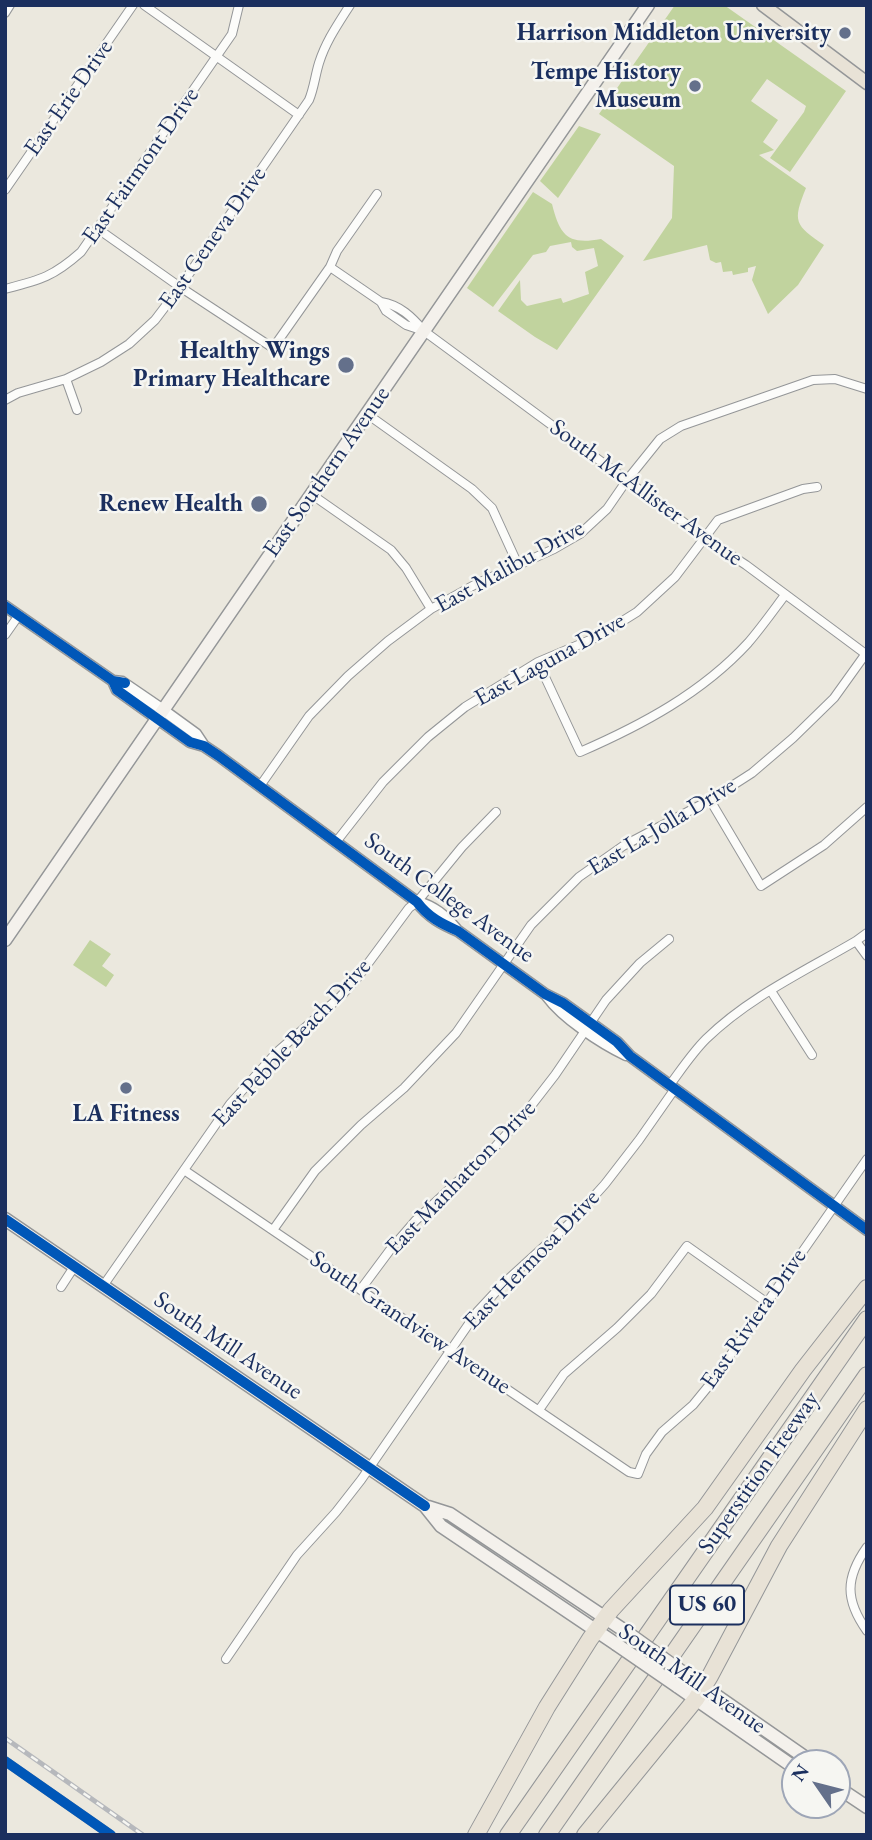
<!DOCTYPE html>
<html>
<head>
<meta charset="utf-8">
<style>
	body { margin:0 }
	#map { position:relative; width:872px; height:1840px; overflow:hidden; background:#ebe8de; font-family:"EB Garamond",serif }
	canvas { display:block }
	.frame { position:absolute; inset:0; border:7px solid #1b2f5e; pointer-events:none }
	.north { position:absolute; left:781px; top:1749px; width:70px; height:70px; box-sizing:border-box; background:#f6f6f2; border:2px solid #9ea6b7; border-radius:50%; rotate:305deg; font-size:19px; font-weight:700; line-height:28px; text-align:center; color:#1b2f5e }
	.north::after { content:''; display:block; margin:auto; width:24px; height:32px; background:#64708b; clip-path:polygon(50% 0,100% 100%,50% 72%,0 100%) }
</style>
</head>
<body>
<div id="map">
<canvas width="872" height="1840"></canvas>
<div class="frame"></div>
<div class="north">N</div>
</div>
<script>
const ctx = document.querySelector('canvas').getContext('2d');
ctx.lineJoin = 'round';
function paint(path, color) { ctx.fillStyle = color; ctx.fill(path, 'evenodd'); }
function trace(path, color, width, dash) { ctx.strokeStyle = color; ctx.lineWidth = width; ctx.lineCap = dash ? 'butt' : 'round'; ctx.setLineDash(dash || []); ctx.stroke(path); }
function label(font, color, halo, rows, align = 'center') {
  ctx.font = font + ' "EB Garamond",serif'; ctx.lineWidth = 5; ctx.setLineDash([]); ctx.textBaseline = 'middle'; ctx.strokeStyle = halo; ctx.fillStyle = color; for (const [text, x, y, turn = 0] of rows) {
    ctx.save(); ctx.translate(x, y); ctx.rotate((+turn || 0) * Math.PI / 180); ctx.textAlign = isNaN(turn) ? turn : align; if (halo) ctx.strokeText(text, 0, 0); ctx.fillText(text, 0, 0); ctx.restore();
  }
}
paint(new Path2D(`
	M675,5h49l122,86 -56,81 -20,-14 34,-46 2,-6 -39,-27 -16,22 27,19 -15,22 11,8 -15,5 47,33c-14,34 -11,37 18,57l-26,40 -30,29 -16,-34 4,-14 -8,2v4l-15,3 -1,-4 -9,1 -2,-10 -5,1 -6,-3 -3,-15 -64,16 29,-43 2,-52 -75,-52z
	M579,126l22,8 -43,64 -18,-17z
	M533,192l19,12c8,32 16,41 49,35l23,17 -67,94 -22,-13 -37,-26 22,-31 1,20 6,6 34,-8 2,5 26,-9 -4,-22 13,-6 -4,-18 -17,3 -5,-4 -1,-5 -21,4 -4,6 -13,3 -40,52 -26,-19z
	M90,940l21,14 -9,12 12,9 -8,12 -33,-22z`), '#c1d39e');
const minor = new Path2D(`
	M144,5l155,110
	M5,13l5,-8
	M5,190l128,-185
	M98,229l82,58 93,61 57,-81 7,-16 40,-57
	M330,267l51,35 5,9 20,14 18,6
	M5,289c35,-9 48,-12 76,-37l151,-218 7,-29
	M381,302c19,3 31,15 43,29l281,207 41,27 121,90
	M66,379l11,31
	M5,400l13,-7 48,-14 35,-17 28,-18 26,-24 25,-33 129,-187c5,-12 6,-24 10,-37 7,-22 19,-39 31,-58
	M367,414l105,75 20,19 26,57
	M311,494l80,56 15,18 25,41
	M5,635l14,-20
	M538,662l42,90c62,-27 122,-59 168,-109 13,-15 25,-32 37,-48
	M260,786l49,-70 39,-40 40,-35 43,-32 45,-25 78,-35 26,-15 27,-25 20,-29 33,-41 21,-13 132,-46 22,-1 32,10
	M710,800l51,86 63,-41 43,-38
	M336,842l47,-60 45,-45 37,-30 73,-45 59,-25 40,-25 38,-35 43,-57 85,-31 14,-2
	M856,941l11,15
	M771,991l41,64
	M669,1086c12,-16 23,-33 37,-47 43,-42 99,-68 150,-98l11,-8
	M184,1170l445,302 9,2 8,-20 16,-22 31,-27 18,-22 156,-224
	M273,1230l42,-59 46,-46 43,-37 52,-55 75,-108 48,-48 44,-31 87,-46 42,-27 41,-35 41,-40 33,-46
	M103,1286l127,-182 47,-52 63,-55 15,-16 54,-73 8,-6 45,-55 34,-35
	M61,1287l13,-20
	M361,1289l29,-39 25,-29 79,-73 30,-33 31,-40 51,-75 34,-37 29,-24
	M539,1410l25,-36 53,-46 34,-34 36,-48 79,56
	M867,1547c-22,31 -22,53 0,84
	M226,1659l71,-104 39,-43 25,-32 116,-168 27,-29 66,-60 35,-39 34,-44 35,-50
	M5,1761l106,74`);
const tertiary = new Path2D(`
	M5,606l108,75 9,1 41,28 33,24 8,12
	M113,681l4,9 73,52 14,4 15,10 198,146c11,15 25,22 41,29l87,63 18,9 54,39 13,14 237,174
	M417,902c17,4 28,14 39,27
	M547,996c16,22 54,47 79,59`);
const secondary = new Path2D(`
	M5,940l643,-935
	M5,1219l420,287 16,20 175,118
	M428,1507l22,7 175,117
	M685,1674l128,89
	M677,1686l118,82
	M837,1787l30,20`);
const primary = new Path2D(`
	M763,5l104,78`);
const motorway = new Path2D(`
	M476,1835l71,-128 43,-68 21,-29 94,-102 98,-138 64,-82
	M508,1835l359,-516
	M547,1835l320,-460
	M585,1835l111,-136 14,-23 69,-130 88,-137`);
trace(minor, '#949698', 10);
trace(tertiary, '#949698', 13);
trace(secondary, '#949698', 15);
trace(primary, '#949698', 15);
trace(motorway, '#949698', 18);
trace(minor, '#fcfcfa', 8);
trace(tertiary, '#fcfcfa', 10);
trace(secondary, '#f4f1ec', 12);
trace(primary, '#e8e2d6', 12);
trace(motorway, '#e8e2d6', 16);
const rail = new Path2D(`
	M5,1738l138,97`);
trace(rail, '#b6b8bc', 5);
trace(rail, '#f6f6f2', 2.5, [8]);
const secondaryBridge = new Path2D(`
	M625,1631l60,43
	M616,1644l61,42`);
trace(secondaryBridge, '#949698', 15, []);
trace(secondaryBridge, '#f4f1ec', 12);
trace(new Path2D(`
	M5,606l108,75 12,2
	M113,681l4,9 73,52 14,4 15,10 198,146c11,15 25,22 41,29l87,63 18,9 54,39 13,14 237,174
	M5,1219l420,287
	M5,1761l106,74`), '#0057b8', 10);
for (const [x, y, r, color] of [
	[845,33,7,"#64708b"],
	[695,86,7,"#64708b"],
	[346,365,9,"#64708b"],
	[259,504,9,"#64708b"],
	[126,1088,7,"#64708b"]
]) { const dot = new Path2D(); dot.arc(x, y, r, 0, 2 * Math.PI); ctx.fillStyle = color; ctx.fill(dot); trace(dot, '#f6f6f2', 2.5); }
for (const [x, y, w] of [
	[707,1605,74]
]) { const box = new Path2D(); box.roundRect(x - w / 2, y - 19.5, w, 39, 5); ctx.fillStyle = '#f6f6f2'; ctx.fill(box); trace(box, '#1b2f5e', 2); }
label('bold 23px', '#1b2f5e', null, [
	["US 60",707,1605]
]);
label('bold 24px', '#1b2f5e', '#f6f6f2', [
	["Harrison Middleton University",831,33],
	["Tempe History",681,72],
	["Museum",681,100],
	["Healthy Wings",330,351],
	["Primary Healthcare",330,379],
	["Renew Health",243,504],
	["LA Fitness",126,1114,"center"]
], 'right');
label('24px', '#1b2f5e', '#f6f6f2', [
	["East Erie Drive",69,98,-55],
	["East Fairmont Drive",141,166,-55],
	["East Geneva Drive",213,238,-55],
	["East Southern Avenue",327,472,-55],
	["South McAllister Avenue",646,493,36],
	["East Malibu Drive",510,567,-29],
	["East Laguna Drive",550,660,-29],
	["East La Jolla Drive",662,827,-31],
	["South College Avenue",449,898,36],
	["East Pebble Beach Drive",292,1043,-47],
	["East Manhatton Drive",461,1178,-46],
	["East Hermosa Drive",532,1260,-46],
	["East Riviera Drive",754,1319,-55],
	["South Grandview Avenue",410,1323,34],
	["South Mill Avenue",228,1346,34],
	["Superstition Freeway",759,1473,-55],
	["South Mill Avenue",692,1679,35]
]);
</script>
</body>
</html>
